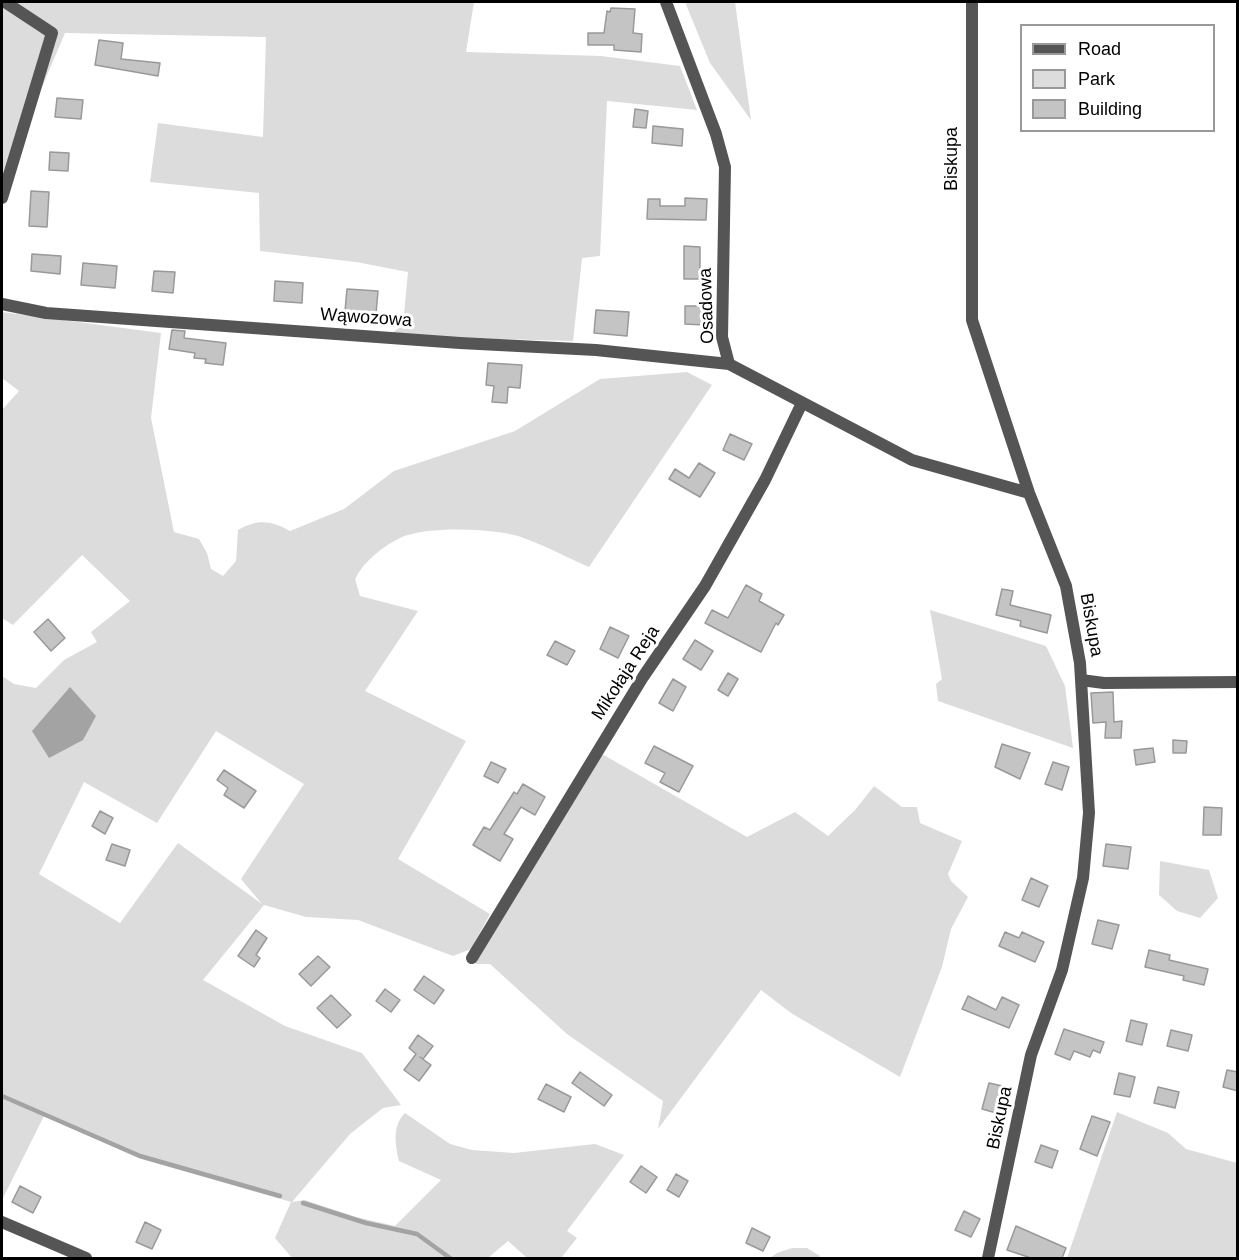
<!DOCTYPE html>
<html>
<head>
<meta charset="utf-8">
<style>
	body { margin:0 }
	#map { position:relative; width:1239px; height:1260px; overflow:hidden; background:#fff; font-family:Helvetica,sans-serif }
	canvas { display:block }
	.frame { position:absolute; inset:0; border:3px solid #000; pointer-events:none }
	.legend { position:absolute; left:1020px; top:24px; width:195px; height:108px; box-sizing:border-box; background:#fff; border:2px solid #999; margin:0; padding:8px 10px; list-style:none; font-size:18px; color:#000 }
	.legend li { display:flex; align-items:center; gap:12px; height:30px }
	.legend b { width:30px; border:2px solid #999 }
</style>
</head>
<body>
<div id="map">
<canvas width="1239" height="1260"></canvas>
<div class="frame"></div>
<ul class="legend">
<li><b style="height:8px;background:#555"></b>Road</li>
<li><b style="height:16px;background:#dcdcdc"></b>Park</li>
<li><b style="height:16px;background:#c4c4c4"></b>Building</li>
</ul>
</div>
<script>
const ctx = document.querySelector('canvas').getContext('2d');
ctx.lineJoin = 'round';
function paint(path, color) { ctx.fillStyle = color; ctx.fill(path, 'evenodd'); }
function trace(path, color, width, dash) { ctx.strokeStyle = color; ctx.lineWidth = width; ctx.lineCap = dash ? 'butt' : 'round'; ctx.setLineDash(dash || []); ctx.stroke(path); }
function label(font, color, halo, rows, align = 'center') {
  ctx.font = font + ' Helvetica,sans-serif'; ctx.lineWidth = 6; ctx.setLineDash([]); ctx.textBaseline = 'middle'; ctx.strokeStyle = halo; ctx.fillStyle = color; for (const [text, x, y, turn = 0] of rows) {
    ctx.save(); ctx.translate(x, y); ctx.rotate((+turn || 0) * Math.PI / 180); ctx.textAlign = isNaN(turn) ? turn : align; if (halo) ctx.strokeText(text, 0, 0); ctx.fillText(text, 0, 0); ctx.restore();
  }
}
paint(new Path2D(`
	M2,2h472l-8,50 135,4 79,10 17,44 -90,-9 -7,155 -18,2 -9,83 -185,-5 15,-11 5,-53 -52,-10 -96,-11 -1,-58 -109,-11 8,-59 105,14 3,-100 -201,-4 -63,148z
	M685,2h50l16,118 -41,-57z
	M2,312l159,21 -10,85 23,114 25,7 8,14 4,16 12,7 13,-15 2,-31c19,-11 33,-10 52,1l54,-22 50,-38 121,-40 85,-52 87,-7 25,13 -123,182c-23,-10 -45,-22 -68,-30 -27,-9 -93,-11 -119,0 -19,9 -38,24 -47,42l5,17 58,15 -53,80 101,50 -68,118 92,55 -19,35 -18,7 -95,-36 -52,-3 -42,-12 -61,75 82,46 77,27 39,52 -18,3 -33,26 -58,68 13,-2 51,17 39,9 46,-46 -42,-19c-4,-17 -7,-35 6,-48l45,31 22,6 42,3 81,-9 29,11 -57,76 10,7 -16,20 -35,-1 -18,-16 -20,17h-196l-17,-20 16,-36 -153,-44 -94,-42 -42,84v-524l12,8 22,4 28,-28 33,-18 -6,-10 39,-31 -48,-46 -69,70 -11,-7v-208l17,-19 -17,-13zM216,731l88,53 -63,95 21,25 -84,-61 -58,80 -81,-49 45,-92 73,41z
	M930,610l116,36 19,40 8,62 -135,-47 -2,-17 6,-5z
	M602,754l145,83 48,-25 33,24 27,-26 19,-24 28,21h15l3,16 42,18 -14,33 3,7 17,16 -17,32 -9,38 -42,110 -109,-64 -30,-23 -103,139 5,-28 -96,-67 -77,-70h-15z
	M1160,861l49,9 9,28 -18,20 -23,-7 -18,-16z
	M1117,1112l51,21 18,16 51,14v95h-170z
	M792,1248h15l13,8 -2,2h-48l7,-5z`), '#dcdcdc');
paint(new Path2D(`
	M70,687l26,29 -13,24 -34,18 -17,-27z`), '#a3a3a3');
trace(new Path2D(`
	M2,1096l138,60 140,40
	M303,1203l63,20 51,11 33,24`), '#a3a3a3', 4.5);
const building = new Path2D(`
	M611,8l24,1 -2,24 9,1 -1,18 -27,-2v-5h-26v-12h16l3,-22 3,1z
	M99,40l24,3 -2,16 39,4 -2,13 -63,-11z
	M57,98l26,2 -2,19 -26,-2z
	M635,109l13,2 -2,17 -13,-1z
	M653,126l30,3 -1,17 -30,-3z
	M50,152l19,1 -1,18 -19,-1z
	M31,191l18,1 -2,35 -18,-1z
	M685,198l22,1 -1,21 -59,-1 1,-20h12v7h25z
	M684,246l16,1v32h-16z
	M32,254l29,2 -1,18 -29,-3z
	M83,263l34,3 -2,22 -34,-3z
	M154,271l21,1 -2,21 -21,-2z
	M275,281l28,2 -1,20 -28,-2z
	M347,289l31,2 -2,23 -31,-3z
	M685,306h19v19l-19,-1z
	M596,310l33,2 -2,24 -33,-3z
	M172,330l13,1 -1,7 42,5 -3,22 -18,-2 1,-4 -12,-1 1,-5 -26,-4z
	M488,363l34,2 -2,23 -12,-1 -1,16 -15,-1 2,-16 -8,-1z
	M730,434l22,10 -8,16 -21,-10z
	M699,463l16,10 -15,24 -31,-18 6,-10 14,9z
	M746,585l16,9 -3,7 25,14 -6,10 -2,-2 -15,29 -56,-29 7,-13 16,8z
	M1002,589l11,2 -3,14 41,10 -4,18 -27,-7 1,-5 -25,-6z
	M48,619l17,19 -14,13 -17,-19z
	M610,627l19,9 -11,22 -18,-9z
	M695,640l18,11 -12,19 -18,-11z
	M555,641l20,10 -8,14 -20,-10z
	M728,673l10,6 -10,17 -10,-6z
	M673,679l13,8 -13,24 -14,-8z
	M1113,692l1,30 8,-1 -1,17h-16l1,-16 -13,1 -2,-30z
	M1173,740l14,1 -1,12h-13z
	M1002,744l28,9 -10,26 -25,-12z
	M654,746l39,20 -14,26 -19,-10 5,-9 -20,-10z
	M1153,748l2,14 -19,3 -2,-15z
	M491,762l15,7 -8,14 -14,-7z
	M1053,762l16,5 -7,23 -17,-6z
	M224,770l32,21 -12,17 -20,-13 4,-7 -11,-8z
	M523,784l22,13 -10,18 -14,-8 -17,27 9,5 -13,22 -27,-16 11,-18 6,3 24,-38 3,2z
	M1204,807l18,1 -1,27h-18z
	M100,811l13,7 -8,16 -13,-8z
	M112,844l18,6 -5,16 -19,-6z
	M1106,844l25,3 -3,22 -25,-3z
	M1031,878l17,8 -9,21 -17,-7z
	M1098,920l21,5 -7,24 -20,-5z
	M256,930l11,8 -11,17 4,3 -6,9 -16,-11z
	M1005,932l14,6 3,-6 22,10 -9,20 -36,-16z
	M1149,950l21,5 -1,5 39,9 -4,16 -21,-5 1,-4 -39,-9z
	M318,956l12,11 -19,19 -12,-12z
	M424,976l20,14 -10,14 -20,-14z
	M385,989l15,11 -9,12 -15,-11z
	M331,995l20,20 -14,13 -20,-20z
	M968,996l28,14 6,-13 17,8 -10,23 -47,-19z
	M1131,1020l16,4 -5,21 -16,-4z
	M1064,1029l40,13 -4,11 -7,-3 -3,7 -16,-6 -4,9 -15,-6z
	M1171,1030l21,5 -4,16 -21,-5z
	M418,1035l15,11 -10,13 -3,-2 11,8 -12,16 -15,-11 12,-16 -7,-6z
	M1227,1070l11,2v19l-15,-4z
	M580,1072l32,23 -8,11 -32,-23z
	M1119,1073l16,4 -5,20 -16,-3z
	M989,1083l18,4 -7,27 -18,-5z
	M546,1084l25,13 -7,15 -26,-13z
	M1158,1087l21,5 -4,16 -21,-5z
	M1092,1116l18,6 -13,34 -17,-7z
	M1041,1145l17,6 -6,17 -17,-6z
	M641,1166l16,11 -11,16 -16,-11z
	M676,1174l12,7 -9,16 -12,-7z
	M20,1186l21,11 -8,16 -21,-11z
	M964,1211l16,8 -9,18 -16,-7z
	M145,1222l16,8 -9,19 -16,-7z
	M1016,1226l50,22 -4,10h-31l-24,-8z
	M752,1228l18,9 -7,14 -17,-8z`);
paint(building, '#c4c4c4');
trace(building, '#999', 1.5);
trace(new Path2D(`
	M666,2l50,132 9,33 -3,170 7,27 183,96 117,33
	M972,2v318l57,173 37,93 14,77 9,150 -6,65 -21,92 -31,85 -43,203
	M2,198l50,-165 -47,-31
	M2,304l44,9 414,30 136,7 133,14
	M1081,680l23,3 134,-1
	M472,958l171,-281 62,-91 60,-106 37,-77`), '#555', 12);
trace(new Path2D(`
	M2,1222l84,36`), '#555', 12);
label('18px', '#000', '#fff', [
	["Biskupa",952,159,-90],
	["Osadowa",707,306,-92],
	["Wąwozowa",366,318,4],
	["Biskupa",1091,625,80],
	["Mikołaja Reja",626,673,-57],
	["Biskupa",1000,1118,-78]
]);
</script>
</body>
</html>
